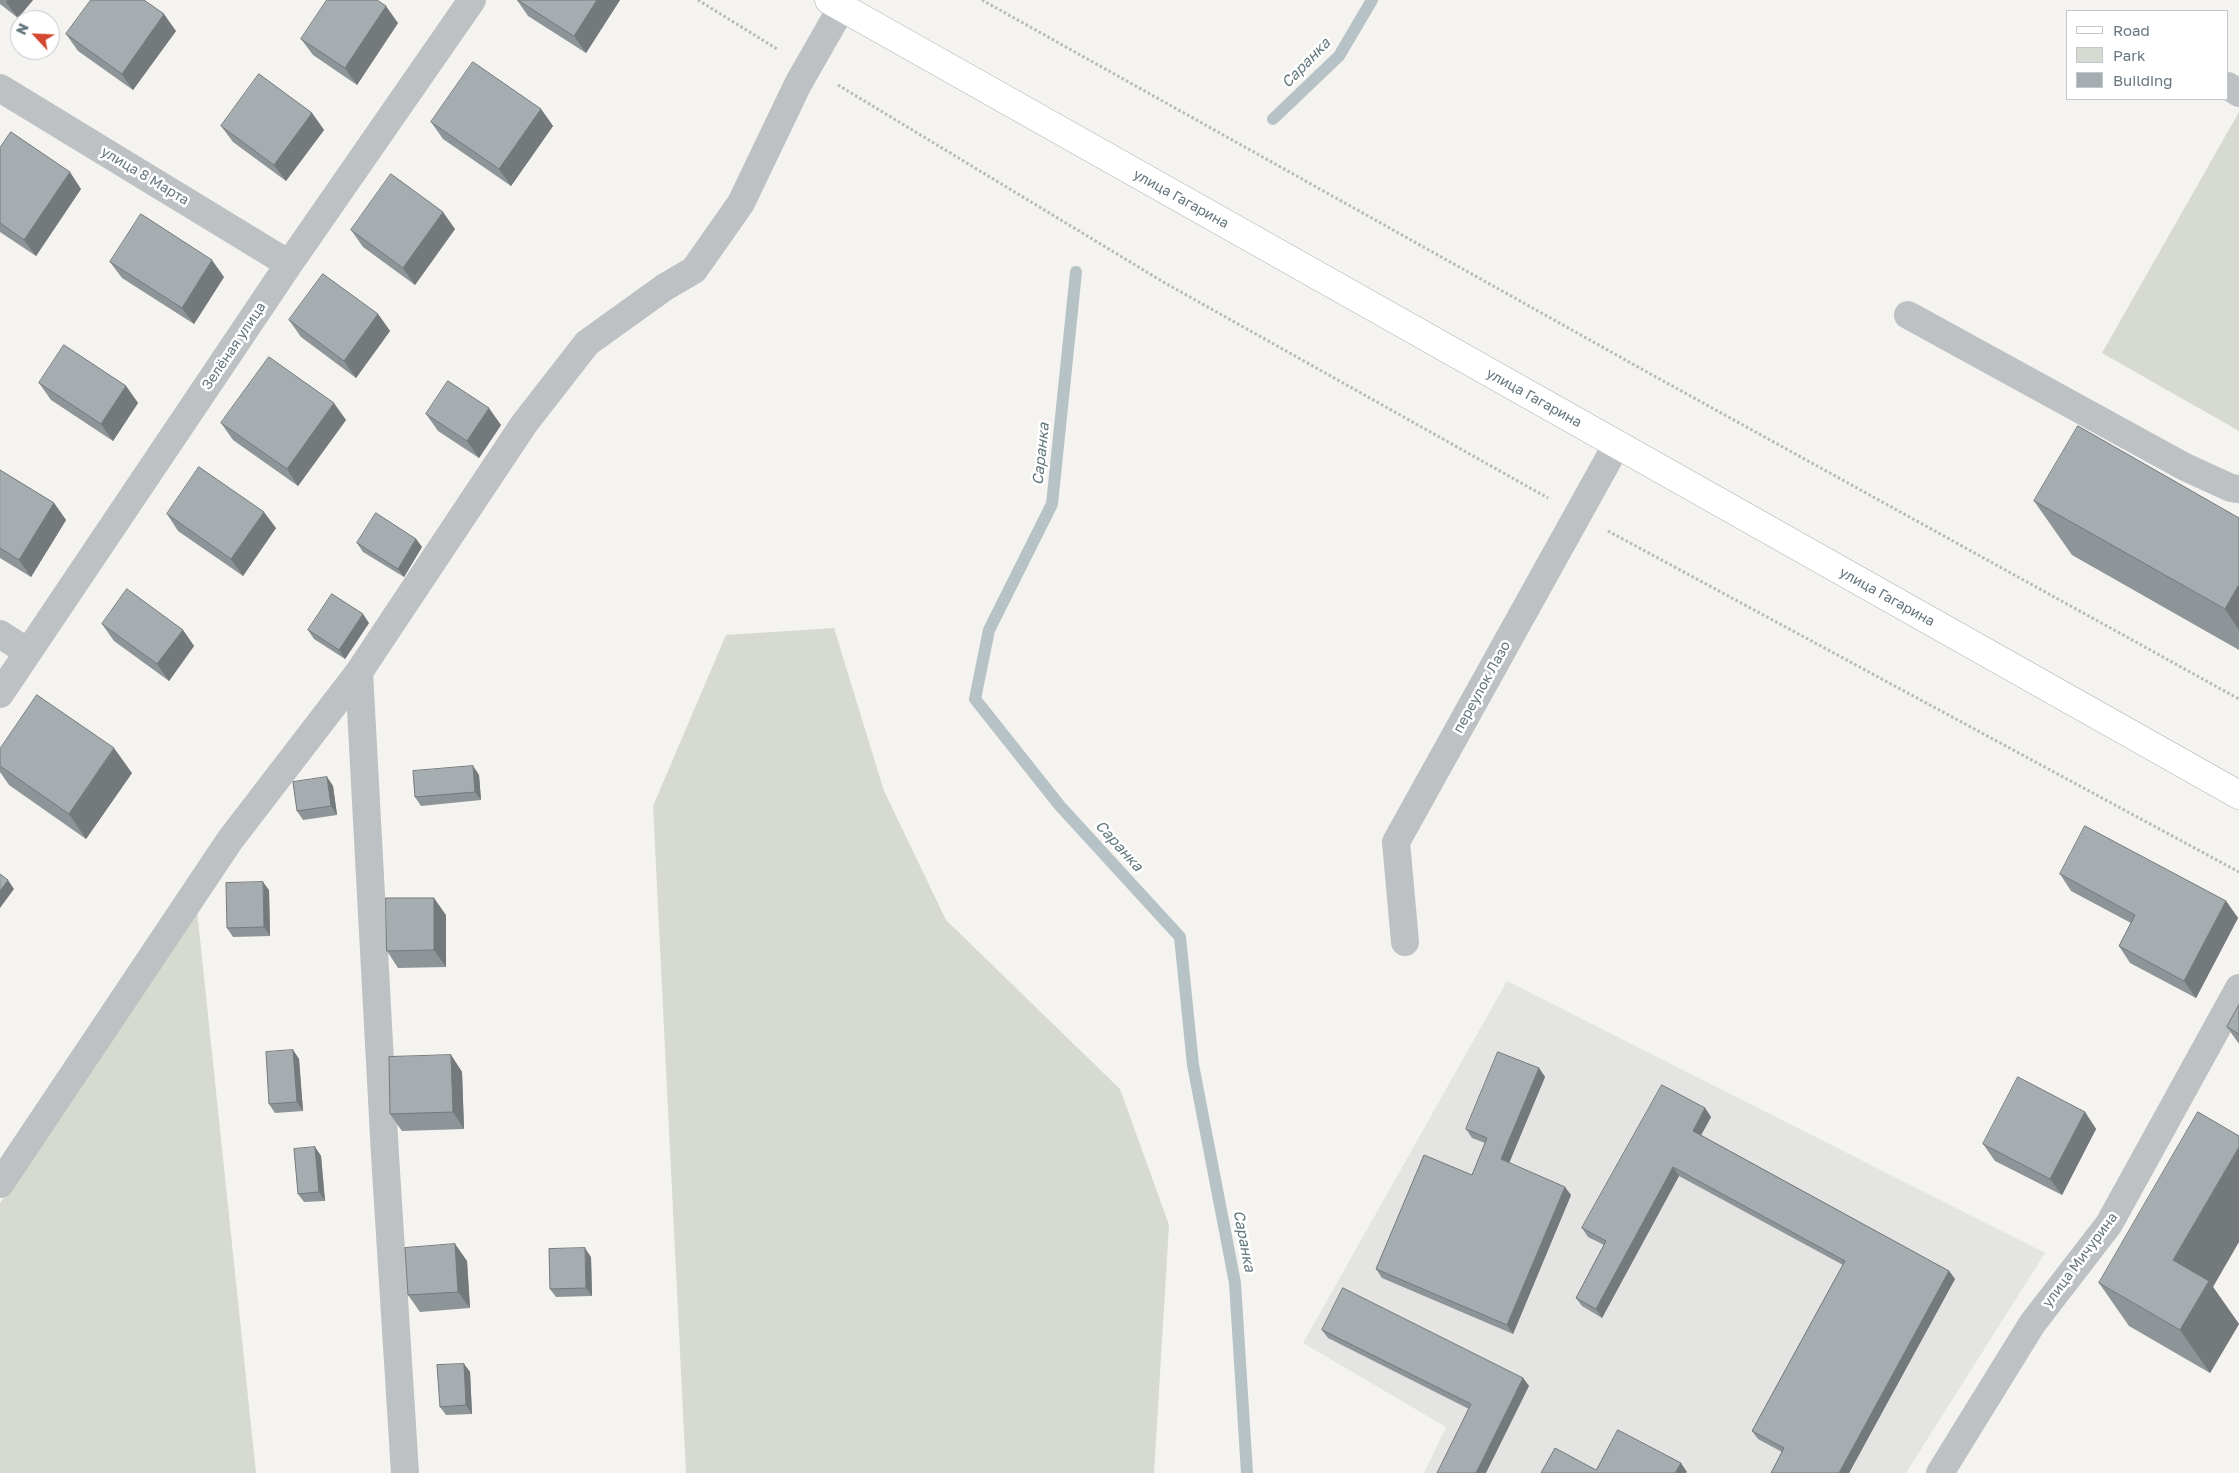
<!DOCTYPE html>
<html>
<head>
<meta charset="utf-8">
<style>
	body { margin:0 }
	#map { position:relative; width:2239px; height:1473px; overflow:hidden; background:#f4f3f0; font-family:"Golos Text",sans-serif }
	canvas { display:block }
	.legend { position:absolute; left:2066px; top:10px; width:162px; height:90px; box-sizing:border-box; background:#fff; border:1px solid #c1c8cc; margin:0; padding:6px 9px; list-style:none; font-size:15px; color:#65767f }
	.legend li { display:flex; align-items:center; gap:10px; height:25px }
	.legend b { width:25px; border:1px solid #c1c8cc }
	.north { position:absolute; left:10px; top:10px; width:50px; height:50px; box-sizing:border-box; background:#fff; border:1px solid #c1c8cc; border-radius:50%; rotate:295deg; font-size:14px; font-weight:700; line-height:20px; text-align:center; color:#65767f }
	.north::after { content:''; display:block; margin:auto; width:18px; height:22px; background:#d44730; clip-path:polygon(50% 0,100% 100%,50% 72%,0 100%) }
</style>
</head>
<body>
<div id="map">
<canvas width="2239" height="1473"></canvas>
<ul class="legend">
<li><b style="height:6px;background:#fff"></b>Road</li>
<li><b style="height:14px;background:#d6dad1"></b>Park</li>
<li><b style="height:14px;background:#a5adb1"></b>Building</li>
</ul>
<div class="north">N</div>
</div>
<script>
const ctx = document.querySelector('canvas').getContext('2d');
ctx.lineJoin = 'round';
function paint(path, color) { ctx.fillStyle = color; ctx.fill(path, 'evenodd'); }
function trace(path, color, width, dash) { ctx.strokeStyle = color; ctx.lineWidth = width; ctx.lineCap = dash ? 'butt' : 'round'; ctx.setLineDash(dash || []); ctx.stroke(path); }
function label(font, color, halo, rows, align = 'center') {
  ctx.font = font + ' "Golos Text",sans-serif'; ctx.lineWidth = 5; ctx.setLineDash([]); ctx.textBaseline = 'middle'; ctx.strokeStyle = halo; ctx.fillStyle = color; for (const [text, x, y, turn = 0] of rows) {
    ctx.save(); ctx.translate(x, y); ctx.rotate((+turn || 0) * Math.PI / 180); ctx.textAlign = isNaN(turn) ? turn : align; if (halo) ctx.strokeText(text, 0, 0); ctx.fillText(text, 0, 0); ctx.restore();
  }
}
paint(new Path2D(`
	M1507,981l538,272 -139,220h-482l22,-46 -143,-84z`), '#e4e5e3');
paint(new Path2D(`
	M2239,112v319l-137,-78z
	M834,628l50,163 62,129 174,169 49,136 -15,248h-468l-33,-667 73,-171z
	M197,910l59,563h-256v-270z`), '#d6dad1');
trace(new Path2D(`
	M1273,119l66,-63 33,-56
	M1076,272l-24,232 -63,126 -14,69 85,107 120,131 13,128 42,218 12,190`), '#b6c2c5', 12);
const major = new Path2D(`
	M829,0l1410,795`);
trace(major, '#b1b5b8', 29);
trace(new Path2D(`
	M698,0l79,49
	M982,0l665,372 592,327
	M838,85l327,198 383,215
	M1608,531l631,341`), '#b7babc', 3, [2.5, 2.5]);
trace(new Path2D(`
	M2228,86l11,7
	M0,88l289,176
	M1908,315l277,152 46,21 8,1
	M0,634l28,18
	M359,672l26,483 20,318
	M0,694l289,-430 183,-264
	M1405,942l-9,-100 221,-398
	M0,1184l230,-344 129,-168 165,-248 63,-81 78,-56 29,-17 47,-67 57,-119 44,-77
	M1940,1473l92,-149 77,-100 130,-236`), '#bdc1c4', 28);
trace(major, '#fff', 28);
paint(new Path2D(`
	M0,0h33l-15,18 -18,-14z
	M517,0h103l-34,53 -58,-37z
	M398,23l-41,62 -44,-30 -12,-16z
	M176,31l-43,59 -55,-39 -12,-17z
	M541,109l12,17 -42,60 -68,-47 -12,-17z
	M312,113l12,17 -38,51 -53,-39 -12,-16z
	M0,148l81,41 -45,67 -36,-24z
	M455,229l-40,56 -52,-38 -12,-17z
	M110,262l114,15 -30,47 -72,-46z
	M378,314l12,17 -34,47 -55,-41 -12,-17z
	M39,383l87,3 12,17 -25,38 -62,-41z
	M426,414l75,11 -22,33 -41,-27z
	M346,420l-48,66 -65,-46 -12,-17z
	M0,470l54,33 12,17 -35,57 -31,-19z
	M2034,501l205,17v132l-167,-95z
	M167,514l109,14 -33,48 -65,-45z
	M416,539l6,8 -18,30 -41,-25 -6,-9z
	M369,623l-24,36 -31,-20 -6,-9z
	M102,624l81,6 11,16 -25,35 -55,-40z
	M0,749l132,24 -46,66 -77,-54 -9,-13z
	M473,766l6,9 2,25 -60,6 -6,-9z
	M327,777l6,9 4,29 -34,5 -6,-9z
	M2060,874l166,27 12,17 -42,80 -66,-35 -11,-17 12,-23 -60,-32z
	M269,890l1,46 -37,1 -6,-9z
	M446,915v52l-48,1 -11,-17z
	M2239,1005v39l-12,-17z
	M293,1050l6,9 4,52 -28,2 -6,-9z
	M451,1055l11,17 2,57 -62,2 -12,-17z
	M1539,1068l6,9 -36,86 62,32 -58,139 -131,-56 -6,-9 96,-94 13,-32 -13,-5 -6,-9z
	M1705,1108l6,9 -10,18 248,136 6,8 -106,194h-78l11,-21 -24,-13 -6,-8 91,-166 -164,-89 -77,142 -20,-12 -6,-8 28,-53 -16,-8 -6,-9z
	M2085,1112l11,17 -34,66 -67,-34 -12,-17z
	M315,1147l6,9 4,45 -21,1 -6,-8z
	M455,1244l12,17 3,47 -50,4 -12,-17z
	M591,1257l1,39 -36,1 -6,-8z
	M2099,1283l114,4 26,37 -29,49 -81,-47z
	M1322,1330l201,48 6,8 -60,23 -141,-71z
	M464,1364l6,8 2,42 -26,1 -6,-8z`), '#8e9598');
paint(new Path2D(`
	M7,0h26l-15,18 -12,-16z
	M597,0h23l-34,53 -12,-17z
	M386,6l12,17 -41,62 -12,-17z
	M164,14l12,17 -43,59 -11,-16z
	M541,109l12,17 -42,60 -12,-17z
	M312,113l12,17 -38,51 -12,-16z
	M70,172l11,17 -45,67 -12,-16z
	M443,212l12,17 -40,56 -12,-17z
	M212,260l12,17 -30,47 -12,-16z
	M378,314l12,17 -34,47 -12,-17z
	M126,386l12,17 -25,38 -12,-17z
	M334,403l12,17 -48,66 -11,-17z
	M489,408l12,17 -22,33 -12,-17z
	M54,503l12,17 -35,57 -12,-17z
	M264,512l12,16 -33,48 -12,-17z
	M416,539l6,8 -18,30 -6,-8z
	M2238,586l1,2v42l-14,-21z
	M363,614l6,9 -24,36 -6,-9z
	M183,630l11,16 -25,35 -12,-17z
	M114,748l18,25 -46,66 -17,-25z
	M473,766l6,9 2,25 -6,-8z
	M327,777l6,9 4,29 -6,-9z
	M8,880l6,9 -14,19v-17z
	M263,882l6,8 1,46 -6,-9z
	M434,898l12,17v52l-12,-17z
	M2226,901l12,17 -42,80 -12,-17z
	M293,1050l6,9 4,52 -6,-9z
	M451,1055l11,17 2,57 -11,-17z
	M1539,1068l6,9 -38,91 -6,-9z
	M1705,1108l6,9 -12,22 -6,-8z
	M2085,1112l11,17 -34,66 -12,-16z
	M315,1147l6,9 4,45 -6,-9z
	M2239,1147v95l-26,45 26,37 -29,49 -30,-43 -7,-70z
	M1673,1167l6,9 -77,142 -6,-9z
	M1565,1187l6,8 -58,139 -6,-9z
	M455,1244l12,17 3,47 -12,-16z
	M585,1248l6,9 1,39 -6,-8z
	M1949,1271l6,8 -106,194h-10z
	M464,1364l6,8 2,42 -6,-9z
	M1523,1378l6,8 -43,87h-10z
	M1681,1463l6,9 -1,1h-11z`), '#74797c');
const building = new Path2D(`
	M91,0h53l20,14 -42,60 -56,-40z
	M327,0h50l9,6 -41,62 -44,-29z
	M518,0h79l-23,36z
	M473,62l68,47 -42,60 -68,-47z
	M259,74l53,39 -38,52 -53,-39z
	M11,132l59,40 -46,68 -24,-17v-75z
	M391,174l52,38 -40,56 -52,-38z
	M141,214l71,46 -30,48 -72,-46z
	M323,274l55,40 -34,47 -55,-41z
	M64,345l62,41 -25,38 -62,-41z
	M269,357l65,46 -47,66 -66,-46z
	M448,381l41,27 -22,33 -41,-27z
	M2078,426l161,92v69l-1,-1 -13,23 -191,-108z
	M199,467l65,45 -33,47 -64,-45z
	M0,470l54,33 -35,57 -19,-12z
	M376,513l40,26 -18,30 -41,-26z
	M127,589l56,41 -26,34 -55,-40z
	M332,594l31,20 -24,36 -31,-20z
	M37,695l77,53 -45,66 -69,-48v-17z
	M473,766l2,26 -60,5 -2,-26z
	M327,777l4,29 -34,5 -4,-29z
	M2085,826l141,75 -42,80 -65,-35 16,-31 -75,-41z
	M0,874l8,6 -8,11z
	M263,882l1,45 -37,1 -1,-45z
	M386,898h48v52l-47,1z
	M2239,1005v29l-12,-7z
	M293,1050l4,52 -28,2 -3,-52z
	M1498,1052l41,16 -38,91 64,28 -58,138 -131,-56 48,-114 48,20 15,-37 -21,-9z
	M451,1055l2,57 -63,2 -1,-57z
	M2018,1077l67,35 -35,67 -67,-35z
	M1662,1085l43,23 -12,23 256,140 -110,202h-68l13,-25 -32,-17 93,-170 -172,-94 -77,142 -20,-11 30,-57 -24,-13z
	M2198,1112l41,24v11l-66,113 36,21 -29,49 -81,-47z
	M315,1147l4,45 -21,2 -4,-45z
	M455,1244l3,48 -50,3 -3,-47z
	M585,1248l1,40 -36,1 -1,-40z
	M1343,1288l180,90 -47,95h-39l34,-69 -149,-74z
	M464,1364l2,41 -26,2 -3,-42z
	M1618,1430l63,33 -6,10h-134l14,-25 41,22z`);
paint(building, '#a5adb1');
trace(building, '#74797c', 1);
label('14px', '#65767f', '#fff', [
	["улица 8 Марта",145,176,31],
	["улица Гагарина",1181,199,29],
	["Зелёная улица",234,346,-56],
	["улица Гагарина",1534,398,29],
	["улица Гагарина",1887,597,29],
	["переулок Лазо",1482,687,-61],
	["улица Мичурина",2080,1260,-53]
]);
label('italic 15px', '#61777c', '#fff', [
	["Саранка",1306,63,-46],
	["Саранка",1041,454,-84],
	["Саранка",1119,846,48],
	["Саранка",1244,1241,79]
]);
</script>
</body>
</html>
